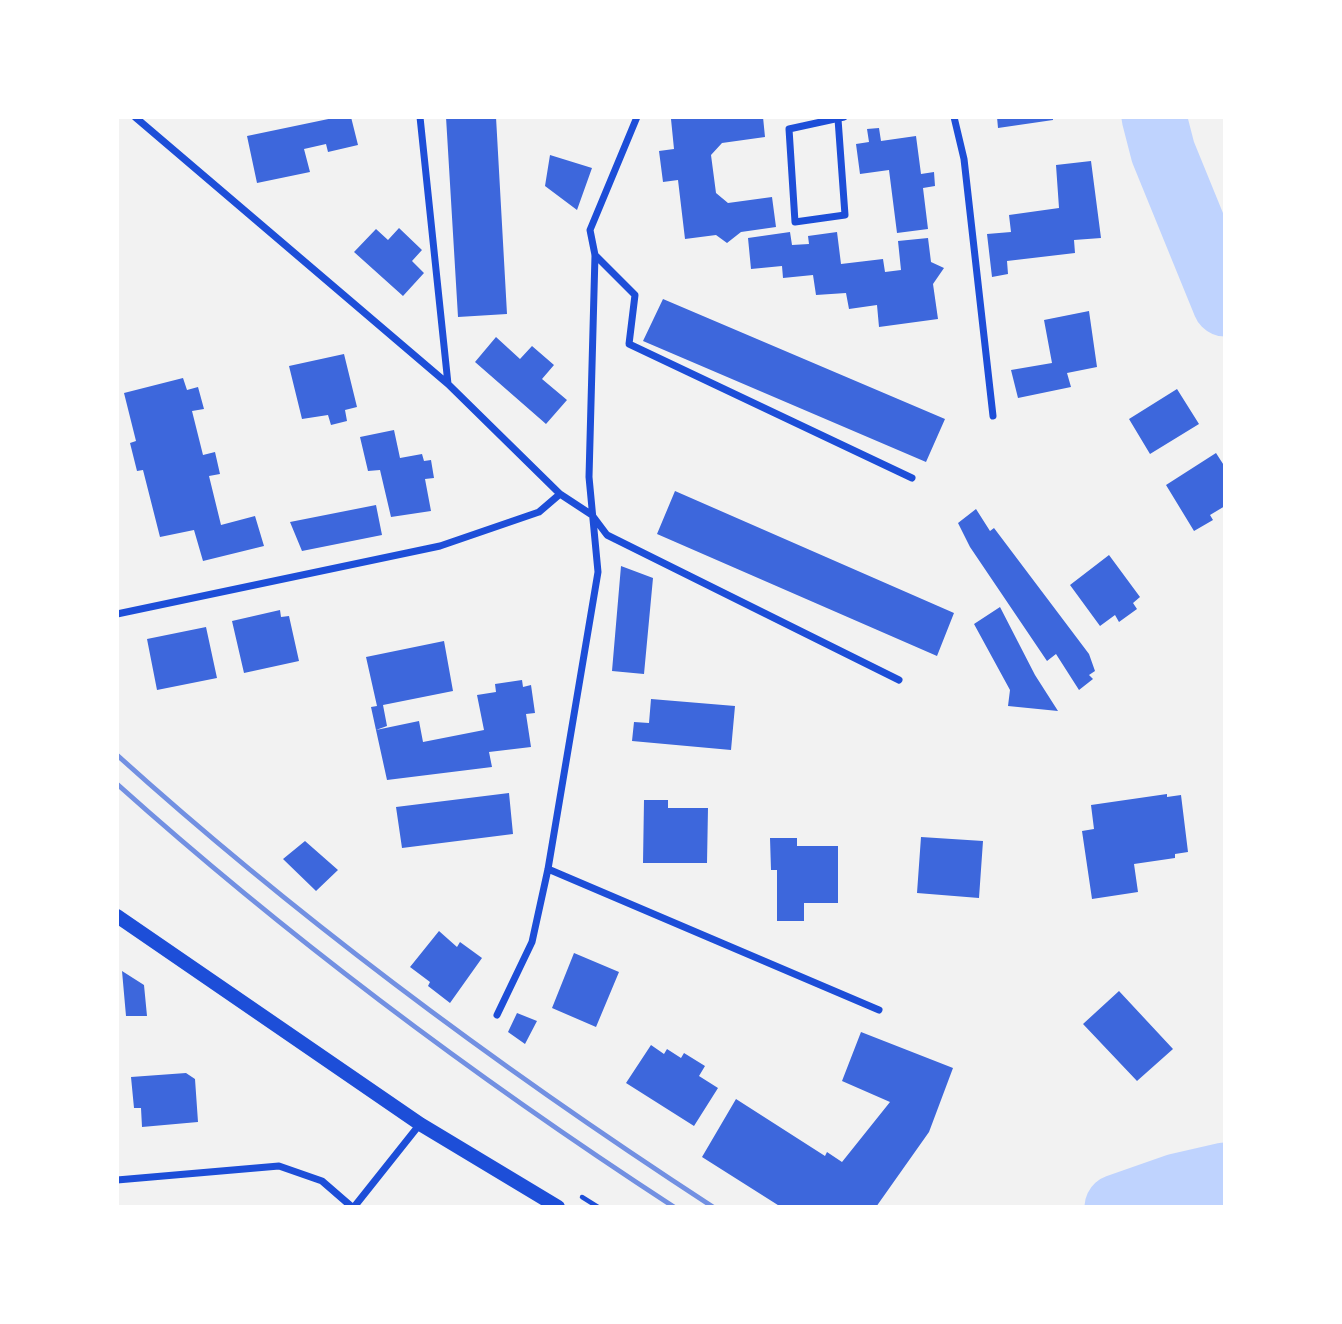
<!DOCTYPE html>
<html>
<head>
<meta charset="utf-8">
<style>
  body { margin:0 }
  #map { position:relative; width:1342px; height:1324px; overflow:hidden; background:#f2f2f2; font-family:"Roboto Condensed",sans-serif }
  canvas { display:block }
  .frame { position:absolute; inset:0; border:119px solid #fff; pointer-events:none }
</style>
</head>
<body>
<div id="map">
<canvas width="1342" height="1324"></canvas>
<div class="frame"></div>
</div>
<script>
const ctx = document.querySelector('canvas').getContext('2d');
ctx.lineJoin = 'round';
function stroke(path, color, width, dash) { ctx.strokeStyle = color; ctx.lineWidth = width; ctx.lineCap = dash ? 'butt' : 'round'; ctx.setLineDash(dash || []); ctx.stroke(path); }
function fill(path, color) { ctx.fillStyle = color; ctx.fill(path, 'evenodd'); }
const river = new Path2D(`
  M1154,117l9,35 62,152
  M1117,1207l60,-21 48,-11`);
const building = new Path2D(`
  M338,117h13l7,28 -30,7 -2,-8 -22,5 6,23 -53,11 -10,-47z
  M446,117h50l11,197 -49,3z
  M686,117h77l2,20 -43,6 -11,12 5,38 12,10 44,-6 4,30 -35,5 -14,11 -11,-8 -31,4 -7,-59 -15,2 -4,-31 15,-2 -3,-30z
  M997,117h56v3l-55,8z
  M879,128l2,13 35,-5 5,38 13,-2 1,14 -12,2 5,41 -31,4 -8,-63 -29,4 -4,-30 13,-2 -2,-13z
  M550,155l42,13 -15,42 -32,-24z
  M1091,161l10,77 -27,2 1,13 -68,8 1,13 -16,3 -5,-43 24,-2 -2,-17 50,-7 -3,-43z
  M399,228l23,22 -10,11 12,12 -21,23 -49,-44 22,-23 12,11z
  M790,232l2,13 17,-1 -1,-8 29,-4 4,32 42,-5 2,13 16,-2 -3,-29 30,-3 3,24 13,6 -11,16 5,35 -59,8 -2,-22 -28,4 -3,-16 -30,2 -3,-20 -30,3 -1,-12 -31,3 -3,-31z
  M663,299l282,120 -19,43 -283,-121z
  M1089,311l8,56 -30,6 4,14 -53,11 -7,-28 41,-7 -8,-43z
  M496,337l24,22 12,-13 22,19 -12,14 25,21 -21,24 -71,-62z
  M344,354l13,53 -12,3 2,11 -16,4 -3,-10 -26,4 -13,-53z
  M183,378l4,12 11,-3 6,22 -12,2 11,44 12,-3 5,22 -11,2 12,49 34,-9 9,30 -61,15 -9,-31 -34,7 -17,-67 -6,1 -7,-28 6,-2 -12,-48z
  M1177,389l22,35 -49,30 -21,-35z
  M394,430l6,28 22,-4 2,7 7,-1 3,18 -9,1 6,32 -40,6 -11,-47 -12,1 -8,-34z
  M1216,453l9,14v39l-15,9 3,5 -19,11 -28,-46z
  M675,491l279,122 -17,43 -280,-122z
  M376,505l6,30 -80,16 -12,-29z
  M976,509l14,22 4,-3 95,126 6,17 -6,4 4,4 -14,11 -23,-36 -9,7 -77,-114 -12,-24z
  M1109,555l31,42 -7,6 4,6 -18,13 -4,-7 -15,11 -30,-41z
  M621,566l32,12 -9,96 -32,-3z
  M1000,607l35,68 23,36 -50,-5 2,-16 -36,-66z
  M280,610l1,7 8,-1 10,45 -55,12 -12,-52z
  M206,627l11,51 -60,12 -10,-51z
  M444,641l9,50 -70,14 4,21 -11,4 -5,-23 6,-1 -11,-49z
  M522,680l1,7 8,-2 4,28 -9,1 5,33 -42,5 3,15 -105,13 -11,-50 43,-9 4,21 61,-12 -7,-35 19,-3 -1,-8z
  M651,699l84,7 -4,44 -99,-9 2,-19 15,1z
  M509,793l4,41 -111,14 -6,-41z
  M1167,794v3l14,-2 7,57 -13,2v4l-41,6 4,28 -46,7 -10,-68 12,-2 -3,-24z
  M644,800h24v8h40l-1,55h-64z
  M921,837l62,4 -4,57 -62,-5z
  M770,838h27v8h41v57h-34v18h-27v-51h-6z
  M305,841l33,29 -22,21 -33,-32z
  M439,931l18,16 3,-5 22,16 -32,45 -22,-17 2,-4 -20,-15z
  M574,953l45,19 -23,55 -44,-19z
  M122,971l22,14 3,31h-21z
  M1119,991l54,58 -36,32 -54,-57z
  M517,1013l20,8 -12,23 -17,-12z
  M861,1032l92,36 -24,64 -53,75h-95l-79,-50 34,-58 89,57 2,-4 15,10 48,-60 -48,-21z
  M651,1045l13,9 3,-5 14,9 3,-5 21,13 -6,10 19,12 -24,38 -68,-43z
  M186,1073l9,6 3,43 -56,5 -1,-19h-7l-3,-31z`);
const path = new Path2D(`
  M582,1197l16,10`);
const minor = new Path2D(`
  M135,117l313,267 112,110 32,21 15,20 292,145
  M420,117l28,267
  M954,117l10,42 29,257
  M838,119l7,96 -50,7 -6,-93 55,-12
  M595,255l40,40 -6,49 283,134
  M117,614l323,-68 99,-34 21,-18
  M548,869l331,141
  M497,1015l35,-73 16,-73 50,-297 -9,-95 6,-222 -5,-25 47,-113
  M117,1180l162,-14 43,15 30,26
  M354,1207l66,-83`);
const secondary = new Path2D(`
  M117,916l303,208 138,83`);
const rail = new Path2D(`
  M117,755c185,167 387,316 596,452
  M117,784c173,155 362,296 557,423`);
stroke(river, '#bfd3fe', 65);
fill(building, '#3d67dc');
stroke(path, '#1d4ed8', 4.5);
stroke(minor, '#1d4ed8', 7);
stroke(secondary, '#1d4ed8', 14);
stroke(rail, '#7290e2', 5);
</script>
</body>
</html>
